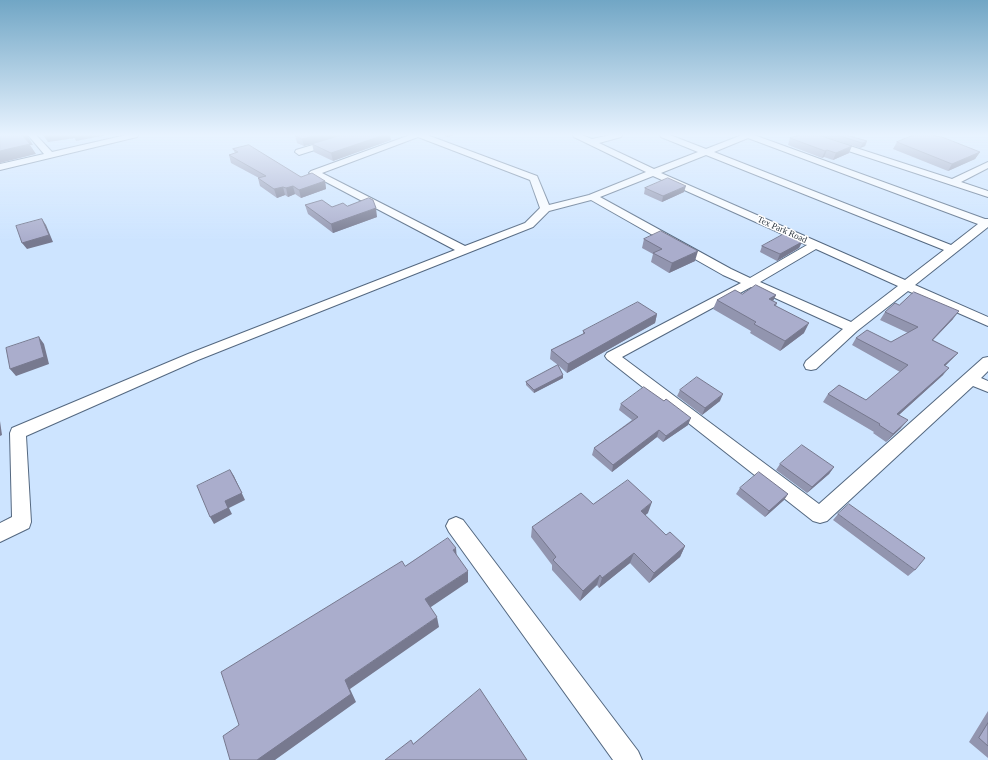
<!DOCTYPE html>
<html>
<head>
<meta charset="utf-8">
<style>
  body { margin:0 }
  canvas { display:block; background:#cde4ff }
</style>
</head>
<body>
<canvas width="988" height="760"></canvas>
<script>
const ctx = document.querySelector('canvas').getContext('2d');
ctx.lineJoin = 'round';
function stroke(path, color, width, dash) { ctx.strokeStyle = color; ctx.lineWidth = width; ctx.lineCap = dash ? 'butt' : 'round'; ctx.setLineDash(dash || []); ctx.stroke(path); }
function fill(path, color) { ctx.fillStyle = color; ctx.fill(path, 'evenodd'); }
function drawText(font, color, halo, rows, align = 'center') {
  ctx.font = font + ' "Times New Roman",serif'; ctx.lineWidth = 3; ctx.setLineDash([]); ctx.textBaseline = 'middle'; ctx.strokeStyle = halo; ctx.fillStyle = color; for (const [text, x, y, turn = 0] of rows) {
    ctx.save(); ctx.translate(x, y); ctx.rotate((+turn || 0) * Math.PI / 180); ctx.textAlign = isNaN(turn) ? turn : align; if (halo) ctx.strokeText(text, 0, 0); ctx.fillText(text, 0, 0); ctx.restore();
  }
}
const minor = new Path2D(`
  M28,135h8l16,17 74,-17h12l-1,2 -137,33v-6l44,-10z
  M346,135h11l-1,2 -54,17 -3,1 -4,-3 1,-2z
  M410,135h17l110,41 12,29 40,-10 57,-23 -72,-35 -1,-2h9l10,4 18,-4h12l-1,2 -22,6 55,26 44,-17 -37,-15 -1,-2h10l36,14 36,-14h12l231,84h3v8l-73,58 73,32v9l-80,-35 -51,40 -41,38 -5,1 -5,-1 -2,-4 2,-4 37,-32 -92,-42 -129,70 197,147 164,-146 5,-1v14l-7,7 7,3v11l-15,-6 -146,135 -7,2 -7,-2 -206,-162 -2,-3 2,-3 134,-70 -18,-8 -132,-75 -42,11 -16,16 -335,133 -172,76 5,86 -2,6 -29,14v-19l12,-6 -2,-84 2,-5 176,-74 267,-104 -146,-77 2,-2zM418,137l112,43 10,28 -15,15 -60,23 -143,-73zM748,138l230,86 -27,21 -237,-93zM706,155l238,95 -39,30 -244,-107zM653,176l154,69 -57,33 -19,-9 -131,-72zM816,249l82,37 -47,36 -91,-40z
  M805,135h11l136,44 36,-17v6l-27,14 27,9v6l-182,-60z
  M456,517l7,3 175,231 4,9h-29l-164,-228 -3,-6 3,-6z`);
const wall = new Path2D(`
  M295,135h95l1,5 -58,21 -19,-9 -2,-8 -8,2 -7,-3z
  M442,135h13l-8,2z
  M819,135h27l21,6 -2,5 -5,2z
  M790,138l59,15 -16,7 -9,-3 -2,1 -34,-13z
  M897,142l83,10 -5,7 -27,12 -55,-22z
  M233,149l68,28 24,4 1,8 -25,9 -6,-4 -7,3 -3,-2 -8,3 -17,-12 -2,-8h1l-28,-15 -2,-8 6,-2z
  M645,188l39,4 -22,10 -18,-8z
  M305,205l27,2 15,-1 30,11 -44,16 -25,-19z
  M644,239l51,22 -26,12 -18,-11 2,-8 -11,-6z
  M802,242l-3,6 -22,13 -17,-9 2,-6z
  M742,294l34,1 -3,6 4,2 -1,3 28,27 -24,18 -30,-18 1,-2 -38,-22 4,-9z
  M899,305l54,14 -20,21 25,13 -13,13 -2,9 -44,40 2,13 -15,14 -13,-9 1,-1 -51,-30 5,-8 38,6 34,-28 -48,-27 4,-7 35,4 17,-9 -28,-13 5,-8z
  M657,314l-2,9 -88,50 -9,-8 5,10v3l-29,15 -8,-8v-3l32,-17 -8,-6 1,-9 32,-16v-3z
  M680,390l40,11 -18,14 -25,-19z
  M621,404l67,21 -25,17 -6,-5 -45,35 -20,-17 2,-7 38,-28 -13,-10z
  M780,464l54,3 -5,7 -22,19 -31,-23z
  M740,488l48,6 -4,6 -19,17 -29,-23z
  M593,504l55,9 -3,2 21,20 19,11 -5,11 -31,26 -19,-20 -31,25 -2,-3 -17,16 -28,-31v-5l-21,-28 1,-10z
  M838,514l77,56 -7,6 -75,-56z
  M988,711v47l-19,-16z`);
const shadedWall = new Path2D(`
  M22,135h5l6,10h-3l6,9 -36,9v-12z
  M43,135h64l-31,6 -1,-3 -27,4z
  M318,135h29l-43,11 -2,-7z
  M384,135h6l1,5 -58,21 -2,-8z
  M447,135h8l-8,2z
  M867,141l-2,5 -5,2 3,-5z
  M852,146l-3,7 -16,7 3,-7z
  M827,150l-3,7 -2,1 3,-7z
  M980,152l-5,7 -27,12 4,-7z
  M325,181l1,8 -25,9 -2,-8z
  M293,186l2,8 -7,3 -2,-9z
  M686,186l-2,6 -22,10 1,-6z
  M283,187l2,8 -8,3 -3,-9z
  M376,208l1,9 -44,16 -2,-9z
  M42,219l4,6 7,17 -26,7 -5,-6z
  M802,242l-3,6 -22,13 3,-7z
  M698,251l-3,10 -26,12 3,-10z
  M776,295l-5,10 -2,-6z
  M959,311l-6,8 -27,28 6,-7z
  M657,314l-2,9 -88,50 1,-9z
  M809,323l-5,10 -24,18 5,-10z
  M39,337l5,7 5,20 -33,12 -6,-7z
  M958,353l-20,20 6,-8z
  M949,368l-6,7 -52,47 6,-8z
  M563,375v3l-29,15v-3z
  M723,394l-3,7 -18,14 3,-7z
  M691,418l-3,7 -25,17 3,-6z
  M908,420l-7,8 -15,14 7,-8z
  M0,421l2,14 -2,1z
  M659,430l-2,7 -45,35 1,-7z
  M834,467l-5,7 -22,19 5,-6z
  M230,470l4,6 11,24 -16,8 3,6 -18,10 -4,-7 15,-16z
  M788,494l-4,6 -19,17 4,-6z
  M652,502l-4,11 -11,9 4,-11z
  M685,546l-5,11 -31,26 5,-10z
  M456,548l1,11 -4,-9z
  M634,553l-4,10 -31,25 3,-10z
  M468,571v11l-40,27 -3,-10z
  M600,575l-3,10 -17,16 3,-10z
  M437,617l2,10 -89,62 6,13 -81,58h-18l88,-80z`);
const building = new Path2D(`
  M0,135h26h-4l8,9 -30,7z
  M295,135h23l-16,4z
  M342,135h42l-53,18 -19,-9z
  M800,135h18l34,11 -16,7 -9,-3 -2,1 -35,-13z
  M837,135h9l21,6 -4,2z
  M914,135h17l11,2 38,15 -28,12 -55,-22z
  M249,145l52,32 11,-4 13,8 -26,9 -6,-4 -7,2 -3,-1 -9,2 -16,-11 8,-2 -37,-21 9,-3 -5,-3z
  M668,178l18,8 -23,10 -18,-8z
  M369,198l4,2 3,8 -45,16 -26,-19 17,-5 10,7 11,-4 4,3z
  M42,219l7,16 -27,8 -6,-17z
  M661,231l37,20 -26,12 -19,-10 9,-4 -18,-10z
  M784,234l18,8 -22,12 -18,-8z
  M756,285l20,10 -7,4 8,4 -3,2 35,18 -24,18 -31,-17 2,-2 -39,-22 18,-10 7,4z
  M914,292l45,19 -27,29 26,13 -14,12 5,3 -52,46 11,6 -15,14 -14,-9 1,-1 -52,-30 11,-9 27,15 42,-35 -52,-27 11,-8 24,12 27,-15 -33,-15 10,-9 4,2z
  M638,302l19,12 -89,50 -17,-14 34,-17 -2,-2z
  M39,337l5,20 -34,12 -4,-21z
  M558,365l5,10 -29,15 -8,-8z
  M697,377l26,17 -18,14 -25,-18z
  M644,387l20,14 2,-2 25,19 -25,18 -7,-6 -46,35 -19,-17 44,-31 -17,-13z
  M802,445l32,22 -22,20 -32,-23z
  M230,470l12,23 -17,8 3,7 -18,9 -13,-31z
  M759,472l29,22 -19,17 -29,-23z
  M628,480l24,22 -11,9 25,24 4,-3 15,14 -31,27 -20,-20 -32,25 -2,-3 -17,16 -30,-31 3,-3 -24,-30 49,-34 12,11z
  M849,504l76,54 -10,12 -77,-56z
  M448,538l8,10 -3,2 15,21 -43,28 12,18 -92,63 6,14 -94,66h-27l-7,-24 16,-11 -18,-53 181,-111 3,5z
  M480,689l47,71h-142l26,-20 2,4z
  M988,723v23l-9,-8z`);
const farStreetnames = [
  ["Tex Park Road",782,230,24]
];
stroke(minor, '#546880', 2);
fill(minor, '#fff');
fill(wall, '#9295af');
fill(shadedWall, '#77798f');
fill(building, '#aaadcc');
stroke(building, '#77798f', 1);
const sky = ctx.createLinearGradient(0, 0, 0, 241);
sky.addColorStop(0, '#71a6c5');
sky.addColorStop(0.56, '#e8f3ff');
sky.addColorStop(1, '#e8f3ff00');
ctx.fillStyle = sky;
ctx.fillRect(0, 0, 988, 241);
drawText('9px', '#2e3842', '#fff', farStreetnames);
</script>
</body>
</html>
